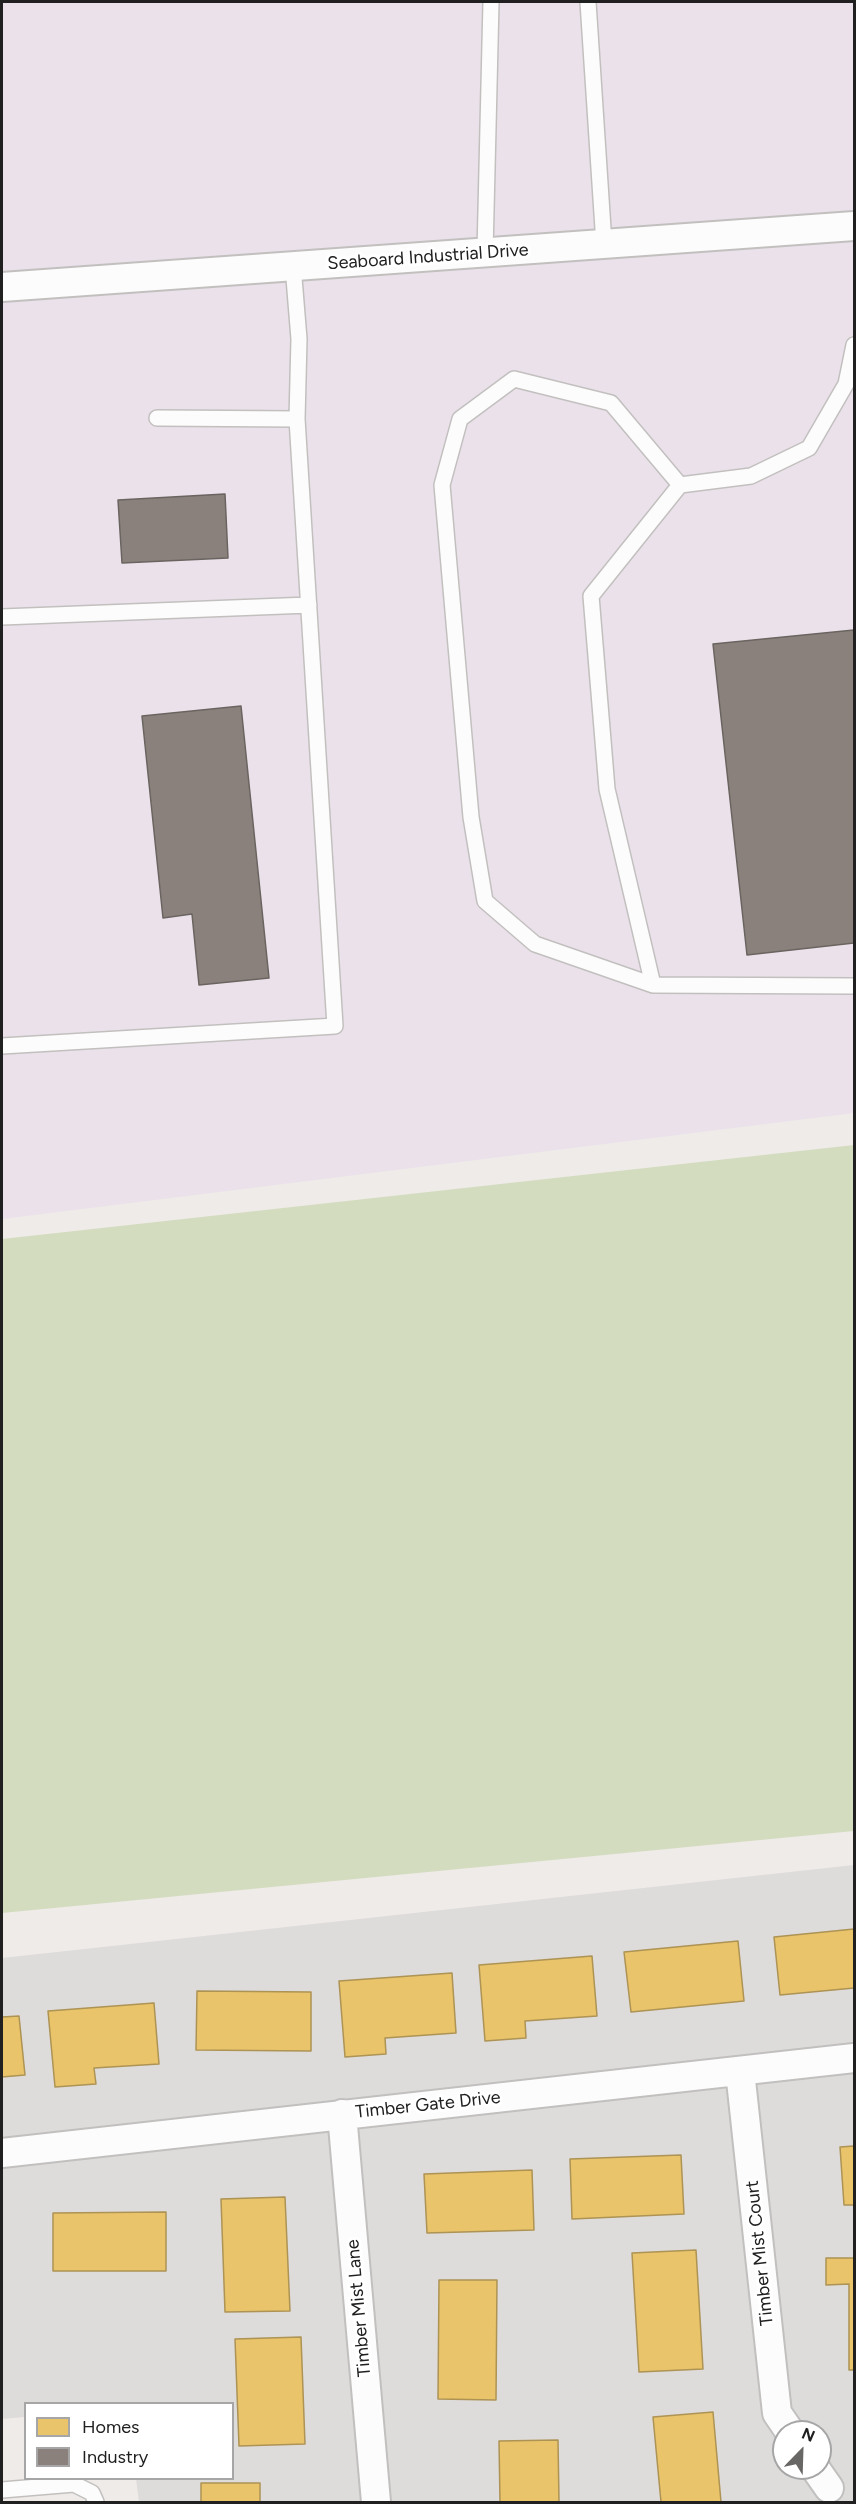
<!DOCTYPE html>
<html>
<head>
<meta charset="utf-8">
<style>
  body { margin:0 }
  #map { position:relative; width:856px; height:2504px; overflow:hidden; background:#efebe9; font-family:Figtree,sans-serif }
  canvas { display:block }
  .frame { position:absolute; inset:0; border:3px solid #202020; pointer-events:none }
  .legend { position:absolute; left:24px; top:2402px; width:210px; height:78px; box-sizing:border-box; background:#fff; border:2px solid #a6a6a6; margin:0; padding:8px 10px; list-style:none; font-size:18px; color:#202020 }
  .legend li { display:flex; align-items:center; gap:12px; height:30px }
  .legend b { width:30px; border:2px solid #a6a6a6 }
  .north { position:absolute; left:772px; top:2420px; width:60px; height:60px; box-sizing:border-box; background:#fff; border:2px solid #a6a6a6; border-radius:50%; rotate:23deg; font-size:16px; font-weight:700; line-height:24px; text-align:center; color:#202020 }
  .north::after { content:''; display:block; margin:auto; width:21px; height:27px; background:#686766; clip-path:polygon(50% 0,100% 100%,50% 72%,0 100%) }
</style>
</head>
<body>
<div id="map">
<canvas width="856" height="2504"></canvas>
<div class="frame"></div>
<ul class="legend">
<li><b style="height:16px;background:#e9c46a"></b>Homes</li>
<li><b style="height:16px;background:#8a817c"></b>Industry</li>
</ul>
<div class="north">N</div>
</div>
<script>
const ctx = document.querySelector('canvas').getContext('2d');
ctx.lineJoin = 'round';
function fill(path, color) { ctx.fillStyle = color; ctx.fill(path, 'evenodd'); }
function stroke(path, color, width, dash) { ctx.strokeStyle = color; ctx.lineWidth = width; ctx.lineCap = dash ? 'butt' : 'round'; ctx.setLineDash(dash || []); ctx.stroke(path); }
function drawText(font, color, halo, rows, align = 'center') {
  ctx.font = font + ' Figtree,sans-serif'; ctx.lineWidth = 6; ctx.setLineDash([]); ctx.textBaseline = 'middle'; ctx.strokeStyle = halo; ctx.fillStyle = color; for (const [text, x, y, turn = 0] of rows) {
    ctx.save(); ctx.translate(x, y); ctx.rotate((+turn || 0) * Math.PI / 180); ctx.textAlign = isNaN(turn) ? turn : align; if (halo) ctx.strokeText(text, 0, 0); ctx.fillText(text, 0, 0); ctx.restore();
  }
}
const residential = new Path2D(`
  M854,1865v637h-715l-3,-23 96,-1v-74h-206l-1,13 -23,2v-461zM784,2432h36v36h-36z`);
const industrial = new Path2D(`
  M2,2h852v1111l-852,106z`);
const forest = new Path2D(`
  M854,1145v686l-852,82v-674z`);
const homes = new Path2D(`
  M854,1929v59l-74,7 -6,-58z
  M738,1941l6,60 -113,11 -7,-60z
  M592,1956l5,60 -72,5 1,17 -41,3 -6,-76z
  M452,1973l4,60 -71,5 1,16 -41,3 -6,-76z
  M197,1991l114,1v59l-115,-1z
  M154,2003l5,61 -65,4 2,16 -41,3 -7,-76z
  M19,2016l6,59 -23,2v-60z
  M854,2146v59h-10l-4,-58z
  M681,2155l3,59 -112,5 -2,-60z
  M532,2170l2,60 -107,3 -3,-59z
  M285,2197l5,114 -65,1 -4,-113z
  M166,2212v59h-113v-58z
  M696,2250l7,119 -64,3 -7,-119z
  M826,2258h28v112h-5v-86l-23,1z
  M439,2280h58l-1,120 -58,-1z
  M301,2337l4,107 -66,2 -4,-107z
  M713,2412l8,90h-60l-8,-85z
  M558,2440l1,62h-59l-1,-61z
  M201,2483h59v19h-59z`);
const industry = new Path2D(`
  M225,494l3,64 -106,5 -4,-63z
  M854,630v313l-107,12 -34,-311z
  M241,706l28,272 -70,7 -7,-71 -29,4 -21,-202z`);
const service = new Path2D(`
  M588,2l16,242
  M485,252l6,-250
  M854,345l-8,39 -37,64 -58,28 -71,9 -69,-82 -97,-24 -54,40 -18,66 29,332 14,84 50,43 118,41 201,1
  M157,418l140,1 2,-80 -6,-73
  M2,617l307,-12
  M653,985l-46,-196 -16,-193 89,-111
  M2,1046l333,-20 -38,-607
  M2,2490l72,-6 18,9 4,9`);
const minor = new Path2D(`
  M2,287l852,-61
  M740,2071l37,342 13,19
  M342,2114l34,388
  M2,2153l852,-95
  M815,2468l14,20`);
const streetNames = [
  ["Seaboard Industrial Drive",428,257,-4],
  ["Timber Gate Drive",428,2105,-6],
  ["Timber Mist Court",760,2253,-96],
  ["Timber Mist Lane",359,2308,-95]
];
fill(residential, '#dedbdb');
fill(industrial, '#ebe1ea');
fill(forest, '#d4dcbf');
fill(homes, '#e9c46a');
stroke(homes, '#ad9354', 1.5);
fill(industry, '#8a817c');
stroke(industry, '#6a6460', 1.5);
stroke(service, '#c2c0bf', 18);
stroke(minor, '#c2c0bf', 32);
stroke(service, '#fdfcfc', 15);
stroke(minor, '#fdfcfc', 28);
drawText('18px', '#202020', '#fff', streetNames);
</script>
</body>
</html>
